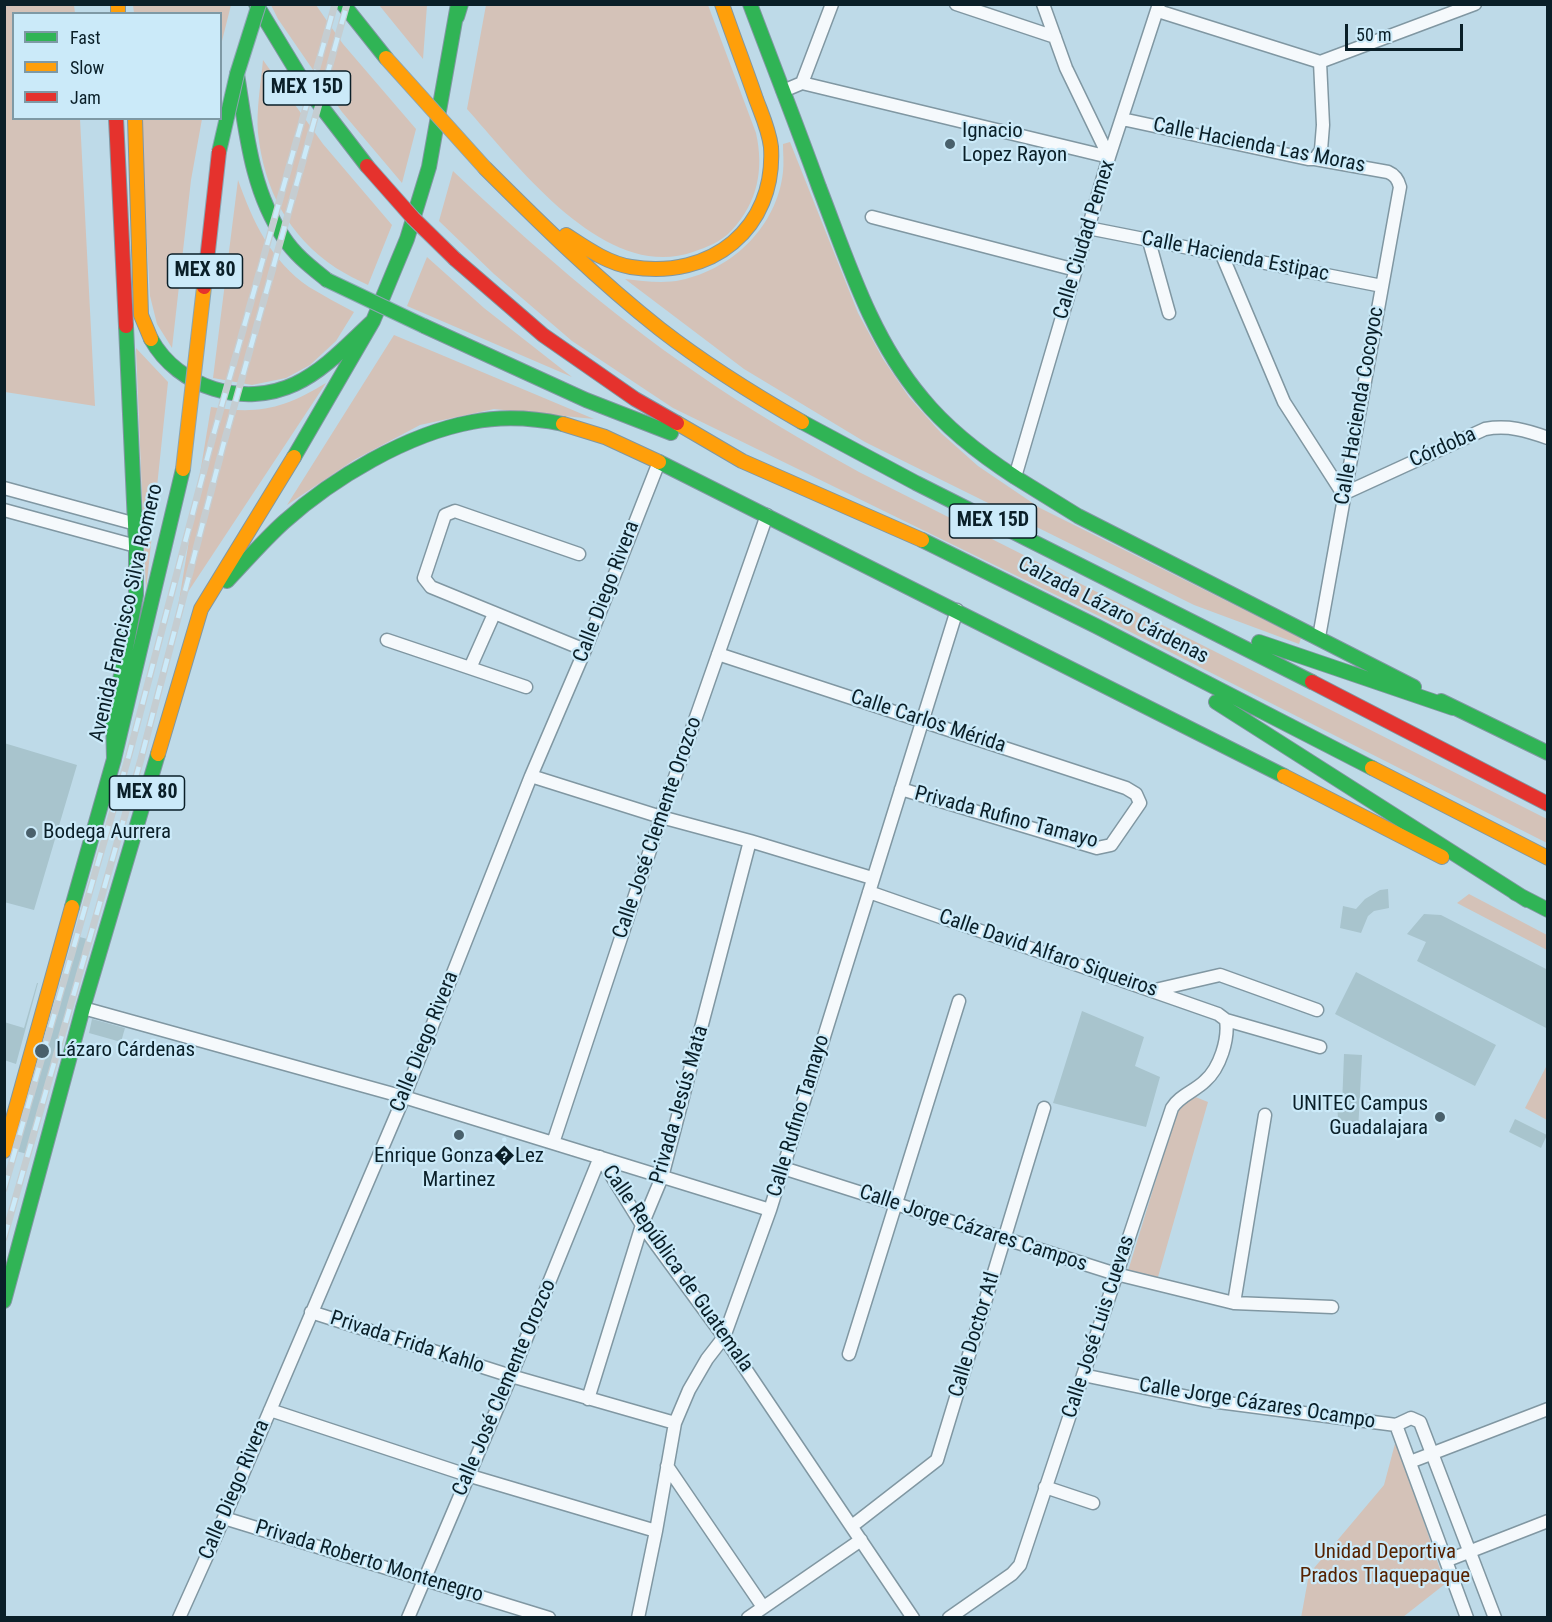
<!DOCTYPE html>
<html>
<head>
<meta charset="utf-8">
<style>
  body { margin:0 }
  #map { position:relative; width:1552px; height:1622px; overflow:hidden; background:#bedae8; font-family:"Roboto Condensed",sans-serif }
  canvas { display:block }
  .frame { position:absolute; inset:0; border:6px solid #0a1f28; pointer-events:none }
  .legend { position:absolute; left:12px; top:12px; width:210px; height:108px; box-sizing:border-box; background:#cbeaf9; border:2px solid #7e99a5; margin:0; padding:8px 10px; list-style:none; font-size:18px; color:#0a1f28 }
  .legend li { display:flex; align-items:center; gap:12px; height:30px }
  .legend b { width:30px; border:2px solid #7e99a5 }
  .scale { position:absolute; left:1345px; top:24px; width:118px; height:27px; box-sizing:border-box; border:3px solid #0a1f28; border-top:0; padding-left:8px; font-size:18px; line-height:21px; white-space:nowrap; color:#0a1f28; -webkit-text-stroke:4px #cbeaf9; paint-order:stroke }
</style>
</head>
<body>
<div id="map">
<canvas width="1552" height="1622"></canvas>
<div class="frame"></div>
<ul class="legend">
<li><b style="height:8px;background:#30b455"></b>Fast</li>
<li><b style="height:8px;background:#ff9f0a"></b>Slow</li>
<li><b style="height:8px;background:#e5322d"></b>Jam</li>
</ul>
<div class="scale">50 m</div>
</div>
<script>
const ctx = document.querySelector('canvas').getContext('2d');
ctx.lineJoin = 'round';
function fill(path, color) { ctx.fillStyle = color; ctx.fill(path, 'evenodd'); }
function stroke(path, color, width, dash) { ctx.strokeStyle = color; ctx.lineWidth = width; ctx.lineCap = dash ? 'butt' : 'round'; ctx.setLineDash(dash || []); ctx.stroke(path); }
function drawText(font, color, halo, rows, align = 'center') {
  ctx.font = font + ' "Roboto Condensed",sans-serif'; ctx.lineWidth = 4.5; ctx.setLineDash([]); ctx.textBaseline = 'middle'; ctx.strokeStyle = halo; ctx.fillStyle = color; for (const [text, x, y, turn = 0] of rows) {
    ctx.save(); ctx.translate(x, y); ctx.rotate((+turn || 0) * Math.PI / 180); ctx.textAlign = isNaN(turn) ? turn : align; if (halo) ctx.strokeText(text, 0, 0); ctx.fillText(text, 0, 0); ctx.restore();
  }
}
const green = new Path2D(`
  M4,5h70l1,8 -61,1v104l66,1 15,287 -90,-14z
  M133,5v-1l98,1 -10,40 -1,-31 -86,-1z
  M271,5h45l27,39 73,85 -14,54 -60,-71 -64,-93z
  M379,5h48l-4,54z
  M486,5h222l48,128c8,36 2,69 -24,97 -11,12 -25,17 -39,22 -88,31 -176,-87 -226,-143z
  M263,60l60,84 69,81 -24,60c-11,-5 -22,-11 -32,-17 -48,-32 -72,-79 -78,-135 -2,-22 3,-51 5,-73z
  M140,119h62l-11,61 -19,168 -15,-24 -7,-28z
  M790,142l68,171 25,46 26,38 32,36 37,33 62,42 261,130 -2,6 -105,-39 -329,-163 -121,-73 -119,-90c18,2 38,5 56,1 52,-11 96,-54 102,-108 1,-9 0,-19 0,-28z
  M453,171c76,72 156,142 242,201 53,37 108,69 164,100l688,347v24l-448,-227 -426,-208 -101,-67 -78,-67 -55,-53z
  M238,180c15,42 33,81 71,107 15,9 30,17 45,25l-18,29 -26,24 -24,13 -34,7 -39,-7z
  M427,257l57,51 88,69 -165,-71z
  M394,335l200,84 -100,-10 -74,16 -66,35 -67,45z
  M136,348l32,34 -22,209z
  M326,383l-148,224 33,-200c48,8 74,1 115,-24z
  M1469,894l78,41v15l-90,-47z
  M1547,1065v55l-22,-12z
  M1193,1096l15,6 -50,175 -30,-6 49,-160z
  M1396,1440l49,144 -42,33 -102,1 8,-44 75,-89z`);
const building = new Path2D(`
  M4,743l73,22 -43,145 -30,-8z
  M1388,889l1,19 -15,3 -6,5 -7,17 -21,-5 3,-22 13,3 9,-10 15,-9z
  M1424,914l17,1 107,55v59l-131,-68 9,-19 -19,-8z
  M76,936l15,4 -60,215 -15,-4z
  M1356,972l140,73 -21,41 -140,-72z
  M37,983h1l-22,81 -12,-4v-38l20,6z
  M1082,1011l62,26 -9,29 25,11 -14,50 -93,-24z
  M92,1019l33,9 -4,14 -32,-9z
  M1344,1054l18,1 -4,77 -19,-2 -2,-24h5z
  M1515,1119l32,16 -6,13 -32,-16z`);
const street = new Path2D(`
  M956,4l99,33
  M1043,4l23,64 43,89
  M1158,11l162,51
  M1320,62l155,-58
  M802,83l307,74
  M783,91l19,-8 30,-79
  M1122,119l186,40h7l73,13c7,3 10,7 12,15l-81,450
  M1315,159l6,-9 2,-25 -3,-63
  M872,217l204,53
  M1088,228l294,58
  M1149,241l20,72
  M1222,255l62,147 59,92 142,-65c23,-4 41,1 63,9
  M1015,477l94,-320 50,-153
  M4,488l132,36
  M4,510l132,36
  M579,554l-124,-43 -10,4 -21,63 7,9 154,63
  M387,640l83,28 24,-54
  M718,654l408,134 10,6 4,9 -29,42 -14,3 -196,-59
  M470,668l56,19
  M531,776l130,41 89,24 122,37
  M869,892l349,122 8,6 94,27
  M1155,990l65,-15 97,35
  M83,1008l321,89 366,113
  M553,1143l108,-326 106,-302
  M600,1157l42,68 82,112 189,281
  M783,1168l333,106 118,29 98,4
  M1234,1303l31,-188
  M311,1312l200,64 164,47
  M849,1354l110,-353
  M1083,1375l120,25 193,25
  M588,1399l54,-174 20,-48 88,-336
  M270,1410l197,65 189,56
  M1396,1425l15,-7 9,4 75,196
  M1396,1425l71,193
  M1410,1462l138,-53
  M667,1466l96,141
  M1045,1487l48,16
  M224,1518l325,100
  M852,1526l85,-66 107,-352
  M1448,1560l100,-39
  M179,1618l45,-100 180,-421 127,-321 54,-126 74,-188
  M408,1618l103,-242 89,-219
  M638,1618l18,-87 19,-108 14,-33 18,-31 17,-22 46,-127 187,-600
  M748,1618l113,-78
  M949,1618l63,-44 8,-9 152,-457c7,-12 23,-17 33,-27 15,-13 24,-42 21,-61`);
const fast = new Path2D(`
  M256,4l51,84 60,78
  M343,4l43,54
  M750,4c23,61 47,122 69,183 28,72 52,151 103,211 26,32 59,57 93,79
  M457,17l4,-13
  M237,74c9,55 14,117 47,164 11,17 27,29 43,42
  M424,326l162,74 85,33
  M151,339c27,49 93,69 144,45 30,-14 54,-41 78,-63
  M802,422l114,61 396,199
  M294,457l79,-136 34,-82 22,-72 29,-163
  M659,462l625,314
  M1015,477l63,39 336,171
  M922,540l174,86 276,142
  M227,581c19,-20 37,-41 57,-59 49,-44 123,-88 188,-100 30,-6 62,-4 91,2
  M1259,642l194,66
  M1441,701l107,52
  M1216,702l311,198
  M114,759l-1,-42 23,-122v-49l-10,-220
  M1515,893l33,17
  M72,907l42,-148 69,-290
  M4,1301l79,-293 75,-254`);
const slow = new Path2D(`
  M118,4v10
  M135,118l6,197 10,24
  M485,168c56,56 113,112 175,161 45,35 93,65 142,93
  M566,235c20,13 41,28 65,32 80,13 145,-38 140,-120 -2,-17 -9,-32 -15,-48 -11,-32 -23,-63 -34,-95
  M677,423l65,38 180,79
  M563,424l42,13 54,25
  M158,754l43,-145 93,-152
  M1372,768l176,90
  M1284,776l158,81
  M4,1151l68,-244`);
const jam = new Path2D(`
  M116,118l10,208
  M455,259l88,76 92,64 42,24
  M1312,682l236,122`);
const rail = new Path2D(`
  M4,1189l125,-434 83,-315 123,-436
  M4,1238l137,-479 82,-313 124,-442`);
const fastBridge = new Path2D(`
  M219,152l18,-78 22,-70
  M327,280l97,46`);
const slowBridge = new Path2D(`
  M386,58l99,110
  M183,469l21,-182`);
const jamBridge = new Path2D(`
  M367,166l46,52 42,41
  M204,287l15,-135`);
const markers = [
  [950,144,6,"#49606b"],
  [31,833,6,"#49606b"],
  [42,1051,8,"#49606b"],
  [1440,1117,6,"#49606b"],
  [459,1135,6,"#49606b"]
];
const shields = [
  [307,88,87],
  [205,271,75],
  [993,521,87],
  [147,793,75]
];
const shieldNames = [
  ["MEX 15D",307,88],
  ["MEX 80",205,271],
  ["MEX 15D",993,521],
  ["MEX 80",147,793]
];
const poiNames = [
  ["Ignacio",962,132],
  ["Lopez Rayon",962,156],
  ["Bodega Aurrera",43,833],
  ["Lázaro Cárdenas",56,1051],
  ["UNITEC Campus",1428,1105,"right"],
  ["Guadalajara",1428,1129,"right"],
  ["Enrique Gonza�Lez",459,1157,"center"],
  ["Martinez",459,1181,"center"]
];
const streetNames = [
  ["Calle Hacienda Las Moras",1259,146,11],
  ["Calle Ciudad Pemex",1085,240,-73],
  ["Calle Hacienda Estipac",1235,257,11],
  ["Calle Hacienda Cocoyoc",1360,406,-80],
  ["Córdoba",1443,448,-24],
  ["Calle Diego Rivera",607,592,-69],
  ["Calzada Lázaro Cárdenas",1113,611,27],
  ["Avenida Francisco Silva Romero",127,613,-77],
  ["Calle Carlos Mérida",928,722,18],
  ["Privada Rufino Tamayo",1006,818,15],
  ["Calle José Clemente Orozco",658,828,-71],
  ["Calle David Alfaro Siqueiros",1048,954,19],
  ["Calle Diego Rivera",425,1042,-68],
  ["Privada Jesús Mata",680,1105,-74],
  ["Calle Rufino Tamayo",799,1116,-73],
  ["Calle Jorge Cázares Campos",973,1229,18],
  ["Calle República de Guatemala",677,1269,55],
  ["Calle José Luis Cuevas",1099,1327,-72],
  ["Calle Doctor Atl",975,1335,-73],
  ["Privada Frida Kahlo",407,1343,18],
  ["Calle José Clemente Orozco",505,1388,-67],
  ["Calle Jorge Cázares Ocampo",1257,1404,9],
  ["Calle Diego Rivera",235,1490,-67],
  ["Privada Roberto Montenegro",369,1562,17]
];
const parkNames = [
  ["Unidad Deportiva",1385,1553],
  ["Prados Tlaquepaque",1385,1577]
];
fill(green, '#d4c2b8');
fill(building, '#a8c4cd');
stroke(street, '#8097a2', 15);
stroke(fast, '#8097a2', 16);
stroke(slow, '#8097a2', 16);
stroke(jam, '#8097a2', 16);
stroke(street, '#f5f9fc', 12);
stroke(fast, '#30b455', 14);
stroke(slow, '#ff9f0a', 14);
stroke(jam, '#e5322d', 14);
stroke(rail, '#c5cdd1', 7);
stroke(rail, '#cbeaf9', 4.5, [14]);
stroke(fastBridge, '#8ba5b2', 16, []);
stroke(slowBridge, '#8ba5b2', 16, []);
stroke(jamBridge, '#8ba5b2', 16, []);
stroke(fastBridge, '#30b455', 14);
stroke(slowBridge, '#ff9f0a', 14);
stroke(jamBridge, '#e5322d', 14);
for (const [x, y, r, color] of markers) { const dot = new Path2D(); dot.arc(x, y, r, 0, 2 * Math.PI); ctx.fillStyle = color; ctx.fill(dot); stroke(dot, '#cbeaf9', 2); }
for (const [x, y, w] of shields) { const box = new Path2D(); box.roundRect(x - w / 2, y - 17, w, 34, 4.5); ctx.fillStyle = '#cbeaf9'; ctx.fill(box); stroke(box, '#0a1f28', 1.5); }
drawText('bold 20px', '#0a1f28', null, shieldNames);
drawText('21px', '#0a1f28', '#cbeaf9', poiNames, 'left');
drawText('21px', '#0a1f28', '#cbeaf9', streetNames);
drawText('21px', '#562200', '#cbeaf9', parkNames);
</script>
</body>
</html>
